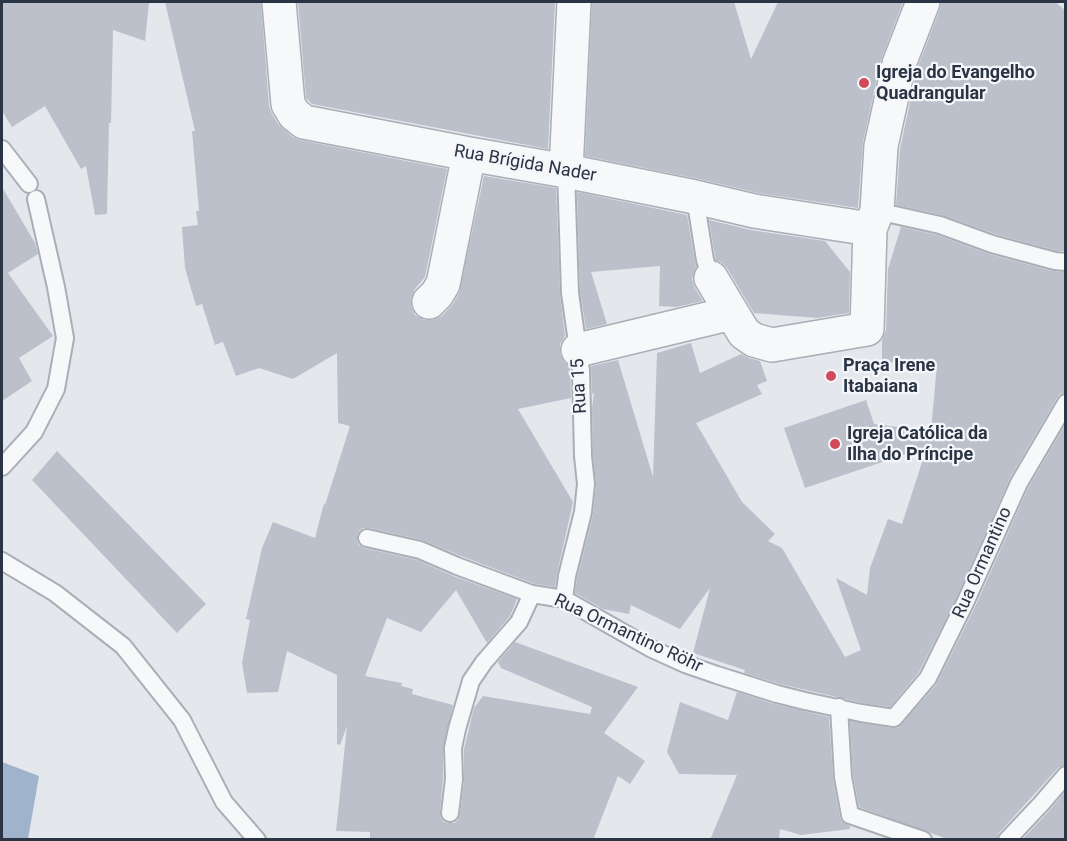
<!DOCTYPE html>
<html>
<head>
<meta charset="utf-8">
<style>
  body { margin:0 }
  #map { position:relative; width:1067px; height:841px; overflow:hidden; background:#e4e7ec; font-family:Roboto,sans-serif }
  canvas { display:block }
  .frame { position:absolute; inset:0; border:3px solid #2b3445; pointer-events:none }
</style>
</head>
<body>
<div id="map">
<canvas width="1067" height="841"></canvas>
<div class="frame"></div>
</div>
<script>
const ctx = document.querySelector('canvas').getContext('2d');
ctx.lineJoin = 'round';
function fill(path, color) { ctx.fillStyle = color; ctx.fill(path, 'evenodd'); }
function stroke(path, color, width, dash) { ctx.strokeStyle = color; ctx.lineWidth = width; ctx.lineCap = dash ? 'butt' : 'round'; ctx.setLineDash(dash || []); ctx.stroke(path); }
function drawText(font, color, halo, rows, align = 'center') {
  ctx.font = font + ' Roboto,sans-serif'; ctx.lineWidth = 4.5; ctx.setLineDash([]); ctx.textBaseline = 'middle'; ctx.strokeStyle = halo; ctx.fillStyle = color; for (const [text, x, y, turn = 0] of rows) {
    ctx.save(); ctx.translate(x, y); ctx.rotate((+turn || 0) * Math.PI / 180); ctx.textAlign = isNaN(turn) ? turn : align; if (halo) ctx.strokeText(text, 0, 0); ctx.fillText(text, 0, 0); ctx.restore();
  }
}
const water = new Path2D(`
  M2,762l37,14 -11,63h-26z`);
const building = new Path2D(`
  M2,2h147l-4,39 -32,-11 -2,93h-2l-2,91 -12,1 -9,-49 -5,3 -36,-63 -33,21 -10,-16z
  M165,2h96l8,104 3,8 6,10 15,13 7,3 147,29 -22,108 -10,12 -4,9v8l4,9 9,5h9l9,-4 11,-12 6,-11 25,-117 72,12 4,105 5,43 -5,8v10l4,8 6,4 1,32 -53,11 55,93 -16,72 -2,13 -20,-3 -74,-28 -39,-16 -53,-12h-6l-4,3 -2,5v5l2,4 5,3 53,12 36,16 64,23 -7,17 -23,27 -31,-53 -35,42 -34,-14 -22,58 37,7 -1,3 12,3 -1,5 41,11 -10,43v31l-3,33 1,6 3,4 4,1h6l4,-3 2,-5 4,-35v-31l10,-41 9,-12 107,18 2,-7 -91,-39 -3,-6 17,-20 123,45 -34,46 41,28 -15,23 -12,-8 -25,64h-223v-8l-34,-1 11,-105 -7,19 -3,-1v-69l-50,-24 -9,41 -31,1 -5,-30 8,-43 -4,-1 16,-71 11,-26 42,16 9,-35 1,2 25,-79 -12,-3 -1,-70 -44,26 -34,-11 -23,8 -13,-34 -8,3 -13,-41 -6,2 -11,-38 -3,-41 16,-2 -2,-14h3l-7,-80h3z
  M298,2h257l-7,147 -236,-45 -6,-6z
  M592,2h142l17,57 27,-57h125l-22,58 -18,82 -5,66 -100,-15 -59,-14 -114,-23z
  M941,2h114l10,8v241h-8l-62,-17 -53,-19 -46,-10 4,-56 17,-80 23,-60z
  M2,187l33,56 3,11 -30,19 45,63 -34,22 13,23 -30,20z
  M577,192l110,23 9,52 -4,12 3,9 8,13 -27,6 -17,-1 1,-40 -69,6 16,52 -21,5 -6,-37z
  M709,220l42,10 74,11 25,31 -1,41 -32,5 -63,-5 -27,-45 -6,-6 -5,-1z
  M901,227l36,8 52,19 63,17 13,1v121l-5,1 -3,4 -47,80 -54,121 -37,73 -29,35 -27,-4 -83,-19 -36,-11 1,-3 -52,-17 17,-65 -30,41 -49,-24 -2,9 -26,-5 -28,-16 2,-15 16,-64 3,-29 -3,-30 -1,-47 2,-15 -2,1 -1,-28 27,-6 35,117 4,-124 34,-10 9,30 41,-19 8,4 11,3 7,20 -10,4 5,9 -66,29 46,79 33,32 -7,7 14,7 63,109 16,-7 -25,-72 31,17 3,-27 18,-49 14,5 25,-77 -122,41 -21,-60 82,-28 8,24 57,7 6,-67 -55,-2v-22l4,-10 2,-61z
  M1065,425v340l-7,3 -59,65 -2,7h-47l-91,-33 -6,-31 -3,-55 42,7h6l38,-43 39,-78 53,-119z
  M57,451l149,153 -29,29 -145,-153z
  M737,692l37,12 55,13 4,61 7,39 2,5 8,4v3l-49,6 -21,-6 -1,11h-69l27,-65 -58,-1 -12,-22 13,-50 48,18z
  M1065,792v48h-43l27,-29z`);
const service = new Path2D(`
  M2,149l27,35
  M695,197l10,63 6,18
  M877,211l63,14 52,19 63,17 11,1
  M2,467l32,-35 22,-43 9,-51 -9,-51 -20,-88
  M367,538l53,12 37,16 75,28 32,5 88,50 33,15 32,11 60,19 28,7 56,12 33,5 34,-40 37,-75 54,-120 47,-80
  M2,561l53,32 68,53 59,74 42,82 33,38
  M564,599l3,-23 16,-64 3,-28 -3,-28 -2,-85 -11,-78 -4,-122
  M839,707l4,70 7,38 73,25
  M450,813l4,-34 -1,-31 4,-19 14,-48 13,-19 35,-40 13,-28
  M1007,840l34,-36 25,-29`);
const minor = new Path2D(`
  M279,2l9,102 6,10 10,8 165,32 97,17 129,26 59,14 116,18
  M566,171l8,-169
  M711,278l33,55 10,7 18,5 95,-16 3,-100 7,-18 4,-65 18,-82 24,-62
  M429,302l8,-8 6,-10 26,-130
  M578,350l154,-37`);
const markers = [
  [864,83,6,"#d1495b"],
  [831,376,6,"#d1495b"],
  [835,444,6,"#d1495b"]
];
const poiNames = [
  ["Igreja do Evangelho",876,73],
  ["Quadrangular",876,94],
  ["Praça Irene",843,366],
  ["Itabaiana",843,387],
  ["Igreja Católica da",847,434],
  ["Ilha do Príncipe",847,455]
];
const streetNames = [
  ["Rua Brígida Nader",525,164,10],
  ["Rua 15",580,386,-93],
  ["Rua Ormantino",983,563,-66],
  ["Rua Ormantino Röhr",628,634,25]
];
fill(water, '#9fb4cc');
fill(building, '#bbc0ca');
stroke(service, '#a9aeb7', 20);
stroke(minor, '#a9aeb7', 36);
stroke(service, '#f7f8fa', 16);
stroke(minor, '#f7f8fa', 33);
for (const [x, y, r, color] of markers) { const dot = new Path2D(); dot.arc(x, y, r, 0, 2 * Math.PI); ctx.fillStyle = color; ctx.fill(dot); stroke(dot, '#f4f6f9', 2); }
drawText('bold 18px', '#2b3445', '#f4f6f9', poiNames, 'left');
drawText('18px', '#2b3445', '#f4f6f9', streetNames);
</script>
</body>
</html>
